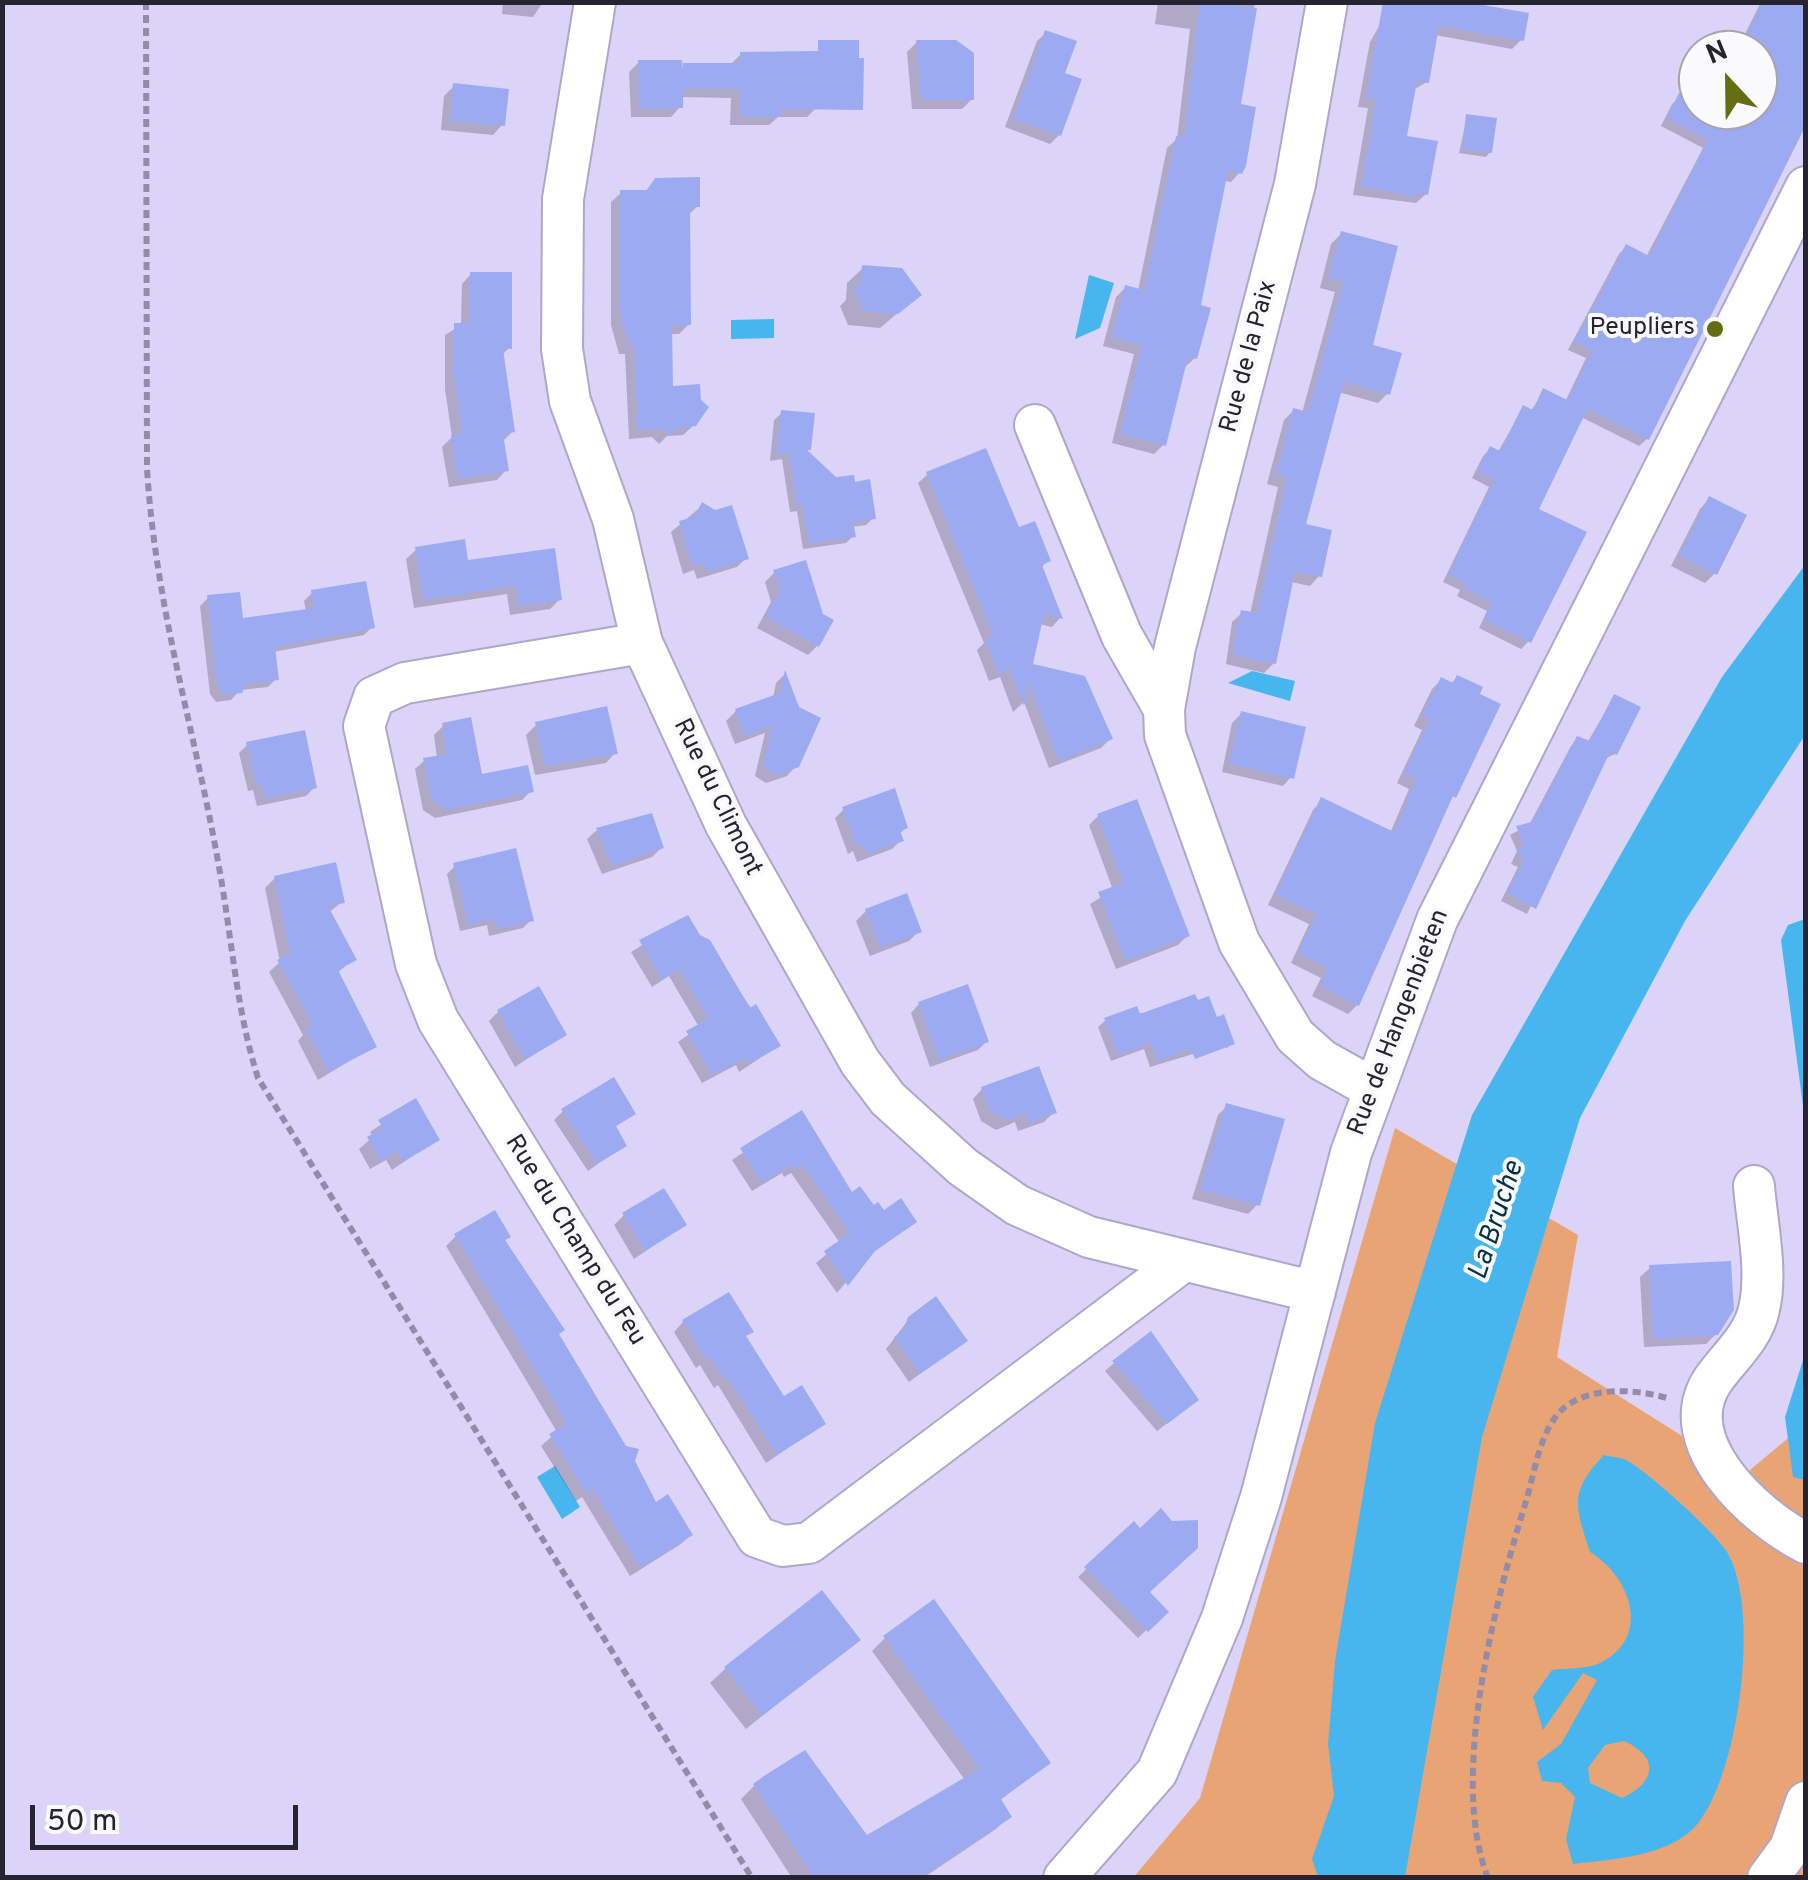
<!DOCTYPE html>
<html>
<head>
<meta charset="utf-8">
<style>
  body { margin:0 }
  #map { position:relative; width:1808px; height:1880px; overflow:hidden; background:#dbd3f8; font-family:Overpass,sans-serif }
  canvas { display:block }
  .frame { position:absolute; inset:0; border:5px solid #272432; pointer-events:none }
  .north { position:absolute; left:1678px; top:30px; width:100px; height:100px; box-sizing:border-box; background:#fafafd; border:2px solid #a6a4ac; border-radius:50%; rotate:338deg; font-size:28px; font-weight:700; line-height:40px; text-align:center; color:#272432 }
  .north::after { content:''; display:block; margin:auto; width:35px; height:45px; background:#656c11; clip-path:polygon(50% 0,100% 100%,50% 72%,0 100%) }
  .scale { position:absolute; left:30px; top:1805px; width:268px; height:45px; box-sizing:border-box; border:5px solid #272432; border-top:0; padding-left:12px; font-size:30px; line-height:35px; white-space:nowrap; color:#272432; -webkit-text-stroke:8px #fafafd; paint-order:stroke }
</style>
</head>
<body>
<div id="map">
<canvas width="1808" height="1880"></canvas>
<div class="frame"></div>
<div class="north">N</div>
<div class="scale">50 m</div>
</div>
<script>
const ctx = document.querySelector('canvas').getContext('2d');
ctx.lineJoin = 'round';
function fill(path, color) { ctx.fillStyle = color; ctx.fill(path, 'evenodd'); }
function stroke(path, color, width, dash) { ctx.strokeStyle = color; ctx.lineWidth = width; ctx.lineCap = dash ? 'butt' : 'round'; ctx.setLineDash(dash || []); ctx.stroke(path); }
function drawText(font, color, halo, rows, align = 'center') {
  ctx.font = font + ' Overpass,sans-serif'; ctx.lineWidth = 8; ctx.setLineDash([]); ctx.textBaseline = 'middle'; ctx.strokeStyle = halo; ctx.fillStyle = color; for (const [text, x, y, turn = 0] of rows) {
    ctx.save(); ctx.translate(x, y); ctx.rotate((+turn || 0) * Math.PI / 180); ctx.textAlign = isNaN(turn) ? turn : align; if (halo) ctx.strokeText(text, 0, 0); ctx.fillText(text, 0, 0); ctx.restore();
  }
}
const green = new Path2D(`
  M1395,1128l183,107 -21,122 187,118 61,-51v453l-672,1 67,-80z`);
const water = new Path2D(`
  M1089,275l25,8 -14,45 -25,11z
  M774,319v19l-43,1v-19z
  M1805,565v170l-120,186 -105,197 -98,319 -77,440h-87l-6,-18 22,-63 -6,-52 7,-83 40,-238 97,-308 250,-438z
  M1252,671l43,10 -5,20 -62,-18z
  M1805,919h1l-1,202 -24,-181 7,-15z
  M1805,1354v126l-12,-3 -8,-60z
  M1604,1455c7,2 16,2 22,5 20,10 90,73 101,92 34,57 12,218 -28,270 -27,35 -86,37 -126,42l-7,-25 9,-42 -14,-14 -19,-2 -5,-19 24,-18 36,-64 -14,-7 -40,57 -10,-33 19,-27c14,-2 34,-1 46,-6 56,-26 32,-88 -8,-112 -15,-47 -21,-60 14,-97zM1624,1741c36,16 32,42 -2,57l-32,-15 -2,-15 17,-23z
  M555,1466l25,41 -18,12 -25,-42z`);
const shadow = new Path2D(`
  M503,2h40l-10,15 -31,-3z
  M1158,2h97l-17,104 2,66 -9,10 -7,-1 -26,126 -3,51 -10,9 -22,78 -9,9 -42,-11 22,-89 -31,-8 13,-49 9,-9 13,3 29,-143 10,-9 13,-110 -35,-5z
  M1393,2l128,38 -9,9 -77,-14 -8,47 -14,8 -9,48 22,56 -10,9 -63,-8 15,-87 -10,-1 12,-65z
  M1761,2h45l-159,437 -8,7 -58,-29 -46,93 -6,131 -8,8 -42,-21 8,-17 -30,-15 3,-6 -17,-8 46,-95 -17,-9 11,-22 7,-7 8,3 25,-44 7,4 14,-20 21,10 21,-44 -18,-8 51,-96 7,-7 20,10 57,-109 -42,-22 11,-22 8,-8 18,7v7h60v-60h-32l4,-4 7,4z
  M1046,33l16,41 -3,61 -9,9 -45,-17 32,-86z
  M917,42l55,57 -10,10h-50l-5,-57z
  M741,54l75,54 -9,9h-29l-9,8h-39l1,-27 -51,-1v10l-9,10h-40l-2,-45 10,-10 41,7 52,-6z
  M454,86l48,39 -9,10 -52,-5 3,-34z
  M1467,117l23,35 -4,5 -27,-4z
  M656,180l42,26 -11,10 2,108 -10,10h-10l2,54 23,37 -11,10 -16,1 -8,8 -7,-7 -23,2 -4,-85h-6l-8,-29v-123l10,-9 24,-1z
  M1341,234l29,113 18,46 -10,10 -40,-11 -36,134 17,50 -9,10 -19,-4 -17,81 -10,10 -38,-9 6,-42 10,-9 8,1 28,-127 -11,-3 17,-64 10,-10 8,3 33,-121 -15,-4 11,-44z
  M863,268l56,27 -39,33 -32,-3 -8,-19 6,-6 1,-17z
  M471,274l38,74 -8,8 12,75 -11,11 4,28 -9,10 -48,7 -7,-40 10,-10 -7,-48v-54l16,-10 1,-41z
  M782,413l27,36 -4,3 68,66 -7,7 -14,2 1,9 -7,7 -43,6 -6,-38 -7,1 -8,-53 -12,2 4,-41z
  M928,474l89,57 31,29 -7,8 19,50 -8,9 -13,-3 -9,42 80,73 -9,9 -52,20 -25,-66 -11,10 -13,-35 -11,4 -12,-31 7,-7 -66,-160z
  M1709,499l6,74 -10,10 -34,-17 29,-57z
  M703,505l43,53 -9,9 -40,12 -3,-9 -11,4 -12,-42z
  M416,550l50,13 93,37 -9,9 -40,6 -3,-21 -93,14 -8,-49z
  M775,572l42,74 -9,9 -51,-27 14,-26 -6,-20z
  M312,593l60,34 -8,8 -91,17 3,27 -8,8 -28,3 -9,10 -15,2 -6,-8 -10,-88 8,-8 33,23 65,-9 -2,-11z
  M784,675l13,90 -10,11 -21,7 -11,-7 10,-43 -30,11 -9,-23 10,-10 37,-13 3,-15z
  M1457,678l-3,118 -8,8 -89,201 -9,9 -36,-18 9,-18 -30,-15 18,-39 -41,-19 45,-95 9,-10 68,33 19,-44 -12,-6 25,-53 -8,-4 18,-37 9,-9 9,4z
  M1614,697l1,57 -11,5 -77,155 -26,-13 17,-34 -7,-3 6,-13 -7,-16 19,-10 42,-79 7,-7 9,4z
  M1241,714l50,63 -8,9 -61,-14 10,-49z
  M536,725l79,28 -9,10 -71,12 -9,-40z
  M443,726l37,51 51,14 -9,9 -87,18 -12,-8 -8,-41 10,-9 12,-2 -3,-23z
  M248,744l66,44 -8,8 -49,10 -4,-16 -5,1 -9,-38z
  M844,809l62,19 -7,6 2,6 -9,9 -35,13 -4,-11 -5,3 -13,-36z
  M1098,816l89,120 -9,9 -62,24 -26,-65 23,-14 -24,-65z
  M597,830l64,18 -9,9 -50,17 -15,-35z
  M455,866l76,54 -8,8 -34,8 -2,-11 -27,6 -13,-57z
  M275,878l67,24 -14,11 26,46 -17,14 37,73 -56,34 -20,-39 5,-6 -34,-63 11,-10 -15,-74z
  M866,911l53,20 -10,10 -39,15 -14,-35z
  M687,918l91,128 -39,26 -3,-7 -34,18 -24,-41 21,-15 -30,-51 -17,11 -21,-35z
  M1196,1003l36,40 -6,6v-5l-76,23 -6,-18 -33,12 -13,-34 8,-7z
  M919,1004l68,37 -9,9 -48,17 -19,-54z
  M498,1012l66,22 -49,33 -26,-46z
  M982,1089l72,23 -10,10 -26,9 -3,-9 -19,8 -15,-9 -8,-22z
  M415,1102l22,37 -45,31 -6,-10 -16,9 -11,-20 14,-12 -3,-5z
  M1227,1106l30,99 -9,9 -56,-15 26,-84z
  M563,1111l70,2 -19,15 10,17 -36,26 -34,-51z
  M801,1113l50,82 32,18 31,9 -47,35 -30,36 -21,-30 24,-20 -49,-70 -7,4 -2,-4 -30,18 -20,-31z
  M624,1215l60,10 -50,34 -20,-34z
  M456,1236l47,6 153,263 34,30 -9,9 -51,32 -48,-79 -6,4 -35,-55 16,-14 -111,-186z
  M1650,1268l66,66 -10,10 -62,3 -4,-70z
  M909,1319l55,22 -55,41 -23,-33z
  M683,1322l61,15 39,63 40,24 -57,39 -48,-78 -4,3 -14,-23 -4,3 -22,-36z
  M1114,1363l73,45 -30,23 -52,-60z
  M1134,1524l13,69 18,19 -27,26 -60,-61z
  M885,1638l163,125 -49,38 10,15 -13,13 -73,49h-131l-51,-79 13,-13 113,52 98,-58 -93,-129z
  M857,1639l-111,90 -36,-46 15,-14z`);
const building = new Path2D(`
  M1200,2l57,6 -16,96 15,3 -10,59 -4,8 -14,-3 -27,134 10,3 -14,51 -9,-2 -22,89 -46,-12 22,-89 -31,-8 14,-52 19,5 32,-154 8,2z
  M1383,2h83l63,11 -5,28 -85,-15 -10,57 -12,-2 -10,55 31,5 -10,54 -10,-2v4l-57,-10 15,-87 -10,-2z
  M1763,2h43v123l-157,315 -81,-40 24,-50 -18,-8 52,-98 23,12 59,-116 -41,-22 12,-25 19,10v7h60v-60h-19z
  M1045,30l32,11 -12,32 17,6 -21,57 -48,-17z
  M818,40h41v18h5l-1,52 -82,-1v8l-42,-1v-27h-56v19l-44,1 -1,-49h44l1,11v-8h57v-11l78,-1z
  M916,40h40l18,13v47h-53z
  M453,83l56,6 -4,37 -55,-5z
  M1466,114l31,4 -5,35 -30,-4z
  M700,177v30h-10l1,118 -19,1 1,60 27,-2 1,16 8,7 -13,19 -19,2 -7,8 -8,-7 -24,1 -4,-85h-5l-9,-30v-125h27l8,-12z
  M1341,231l57,15 -25,99 29,8 -12,42 -46,-13 -38,142 26,6 -10,47 -27,-5 -19,92 -42,-9v-12l7,-33 16,3 30,-136 -11,-3 17,-66 15,4 35,-130 -15,-4z
  M862,265l40,3 20,27 -24,19 -35,-3 -9,-23 6,-5z
  M470,272h42v77h-9l12,83 -12,2 6,37 -51,8 -7,-44 11,-1 -8,-57v-54h16z
  M1543,388l44,22 -48,99 48,23 -56,111 -47,-23 8,-17 -29,-15 2,-5 -17,-8 46,-96 -17,-8 13,-25 10,5 23,-46 10,5z
  M781,410l34,3 -4,37h-4l29,27 18,-2 1,7 15,-3 6,40 -23,3 3,15 -47,7 -6,-39 -6,1 -8,-53 -13,2z
  M986,448l33,79 16,-6 16,40 -9,4 21,54 -19,-5 -11,50 52,12 28,63 -55,22 -29,-79 -5,24 -14,-37 -12,5 -13,-35 8,-4 -67,-163z
  M1709,496l38,19 -30,60 -38,-19z
  M702,502l13,8 17,-5 17,54 -43,13 -3,-9 -11,3 -13,-45 15,-4z
  M465,539l3,21 87,-12 7,52 -43,7 -3,-21 -93,14 -8,-53z
  M806,560l17,54 11,6 -15,27 -54,-30 15,-27 -7,-20z
  M366,581l9,47 -100,19 4,33 -33,4 -4,9 -17,2 -8,-9 -10,-91 33,-3 3,26 71,-10 -3,-18z
  M785,670l14,37 22,11 -22,49 -22,8 -14,-8 9,-41 -28,10 -9,-27 45,-16z
  M1457,675l26,12 -3,7 21,10 -45,94 -3,-2 -94,210 -39,-20 8,-17 -30,-16 18,-39 -41,-19 46,-98 73,35 22,-53 -12,-5 25,-54 -7,-3 19,-40 12,6z
  M1614,694l27,13 -24,48 -7,-3 -74,157 -30,-16 18,-33 -7,-4 6,-13 -7,-17 16,-4 45,-86 13,5z
  M607,706l11,48 -73,12 -10,-44z
  M1241,711l65,16 -12,52 -65,-15z
  M471,717l11,57 46,-9 6,27 -88,18 -14,-10 -9,-42 24,-4 -5,-31z
  M305,730l12,58 -52,11 -4,-16 -5,1 -10,-42z
  M895,788l13,40 -8,3 4,10 -38,13 -4,-10 -5,3 -15,-40z
  M1137,799l53,137 -65,25 -27,-69 25,-9 -26,-69z
  M652,813l12,35 -52,18 -16,-38z
  M516,848l18,73 -37,8 -3,-10 -26,6 -15,-62z
  M336,862l9,41 -17,3 29,54 -19,10 39,77 -49,25 -22,-43 7,-4 -36,-65 13,-7 -16,-77z
  M907,893l15,39 -42,16 -15,-39z
  M688,915l12,20 10,5 40,68 6,-4 25,42 -32,18 -3,-6 -34,17 -26,-44 22,-12 -29,-50 -17,11 -23,-40z
  M968,984l21,58 -50,18 -21,-58z
  M539,986l28,49 -42,25 -28,-50z
  M1195,994l3,6 11,-4 8,21 7,-3 11,30 -40,15 -4,-10 -33,12 -7,-18 -33,12 -14,-37 33,-12 3,8z
  M1039,1066l18,47 -29,10 -3,-9 -17,7 -18,-10 -9,-24z
  M614,1077l22,37 -20,12 11,20 -30,18 -36,-55z
  M416,1098l24,42 -37,22 -6,-10 -16,9 -14,-24 16,-9 -5,-8z
  M1226,1103l59,16 -25,87 -60,-16z
  M802,1110l50,82 8,-6 14,19 4,-3 6,8 17,-12 16,24 -42,29 -27,35 -24,-35 26,-18 -48,-68 -7,4 -3,-4 -30,18 -22,-35z
  M664,1188l23,37 -42,26 -23,-38z
  M495,1210l16,27 -6,3 60,90 -6,4 67,112 13,3 -4,12 21,41 12,-8 25,41 -53,33 -48,-79 -6,4 -37,-59 18,-10 -113,-190z
  M1731,1261l3,49 -16,25 -65,4 -4,-74z
  M729,1292l25,40 -8,4 38,60 18,-11 24,39 -49,31 -49,-77 -4,2 -14,-23 -4,3 -24,-40z
  M936,1296l32,45 -48,33 -26,-37 9,-6 5,-14z
  M1151,1331l48,69 -32,24 -55,-63z
  M1161,1508l11,13 26,-1v28l-48,44 19,20 -21,20 -64,-65 50,-46 6,7z
  M822,1590l39,50 -99,76 -38,-49z
  M934,1599l117,164 -50,36 11,18 -91,61h-107l-61,-94 11,-8 41,-26 62,85 112,-66 -96,-133z`);
const path = new Path2D(`
  M146,2l1,467c9,142 48,261 72,398 13,71 17,142 39,211l494,800
  M1488,1878c-40,-100 8,-280 39,-380 8,-28 14,-72 38,-91 27,-21 71,-18 102,-9`);
const minor = new Path2D(`
  M595,2l-32,197 -1,150 8,52 43,118 29,124 84,182 134,237 28,37 75,68 54,38 72,32 226,55
  M1327,2l-32,182 -120,463 -11,62 1,26 74,207 56,94 27,24 50,28
  M1035,425l87,211 42,73
  M642,643l-237,40 -31,14 -10,29 52,238 22,56 319,517 26,9 26,-3 372,-280
  M1754,1186c3,38 14,86 5,123 -6,29 -30,48 -46,71 -42,62 43,138 93,163
  M1064,1878l93,-106 65,-154 39,-121 90,-344 86,-233 369,-733
  M1768,1878l22,-30 16,-46`);
const markers = [
  [1715,329,10,"#656c11"]
];
const poiNames = [
  ["Peupliers",1695,329]
];
const streetNames = [
  ["Rue de la Paix",1250,357,-75],
  ["Rue du Climont",716,798,64],
  ["Rue de Hangenbieten",1400,1023,-69],
  ["Rue du Champ du Feu",574,1241,58]
];
const waterNames = [
  ["La Bruche",1498,1221,-72]
];
fill(green, '#e9a476');
fill(water, '#47b6ee');
fill(shadow, '#0003');
fill(building, '#9cabf1');
stroke(minor, '#aea7ca', 44);
stroke(path, '#928ca8', 6, [8, 5]);
stroke(minor, '#fff', 40);
for (const [x, y, r, color] of markers) { const dot = new Path2D(); dot.arc(x, y, r, 0, 2 * Math.PI); ctx.fillStyle = color; ctx.fill(dot); stroke(dot, '#fafafd', 4); }
drawText('25px', '#272432', '#fafafd', poiNames, 'right');
drawText('25px', '#272432', '#fafafd', streetNames);
drawText('italic 28px', '#003349', '#fafafd', waterNames);
</script>
</body>
</html>
